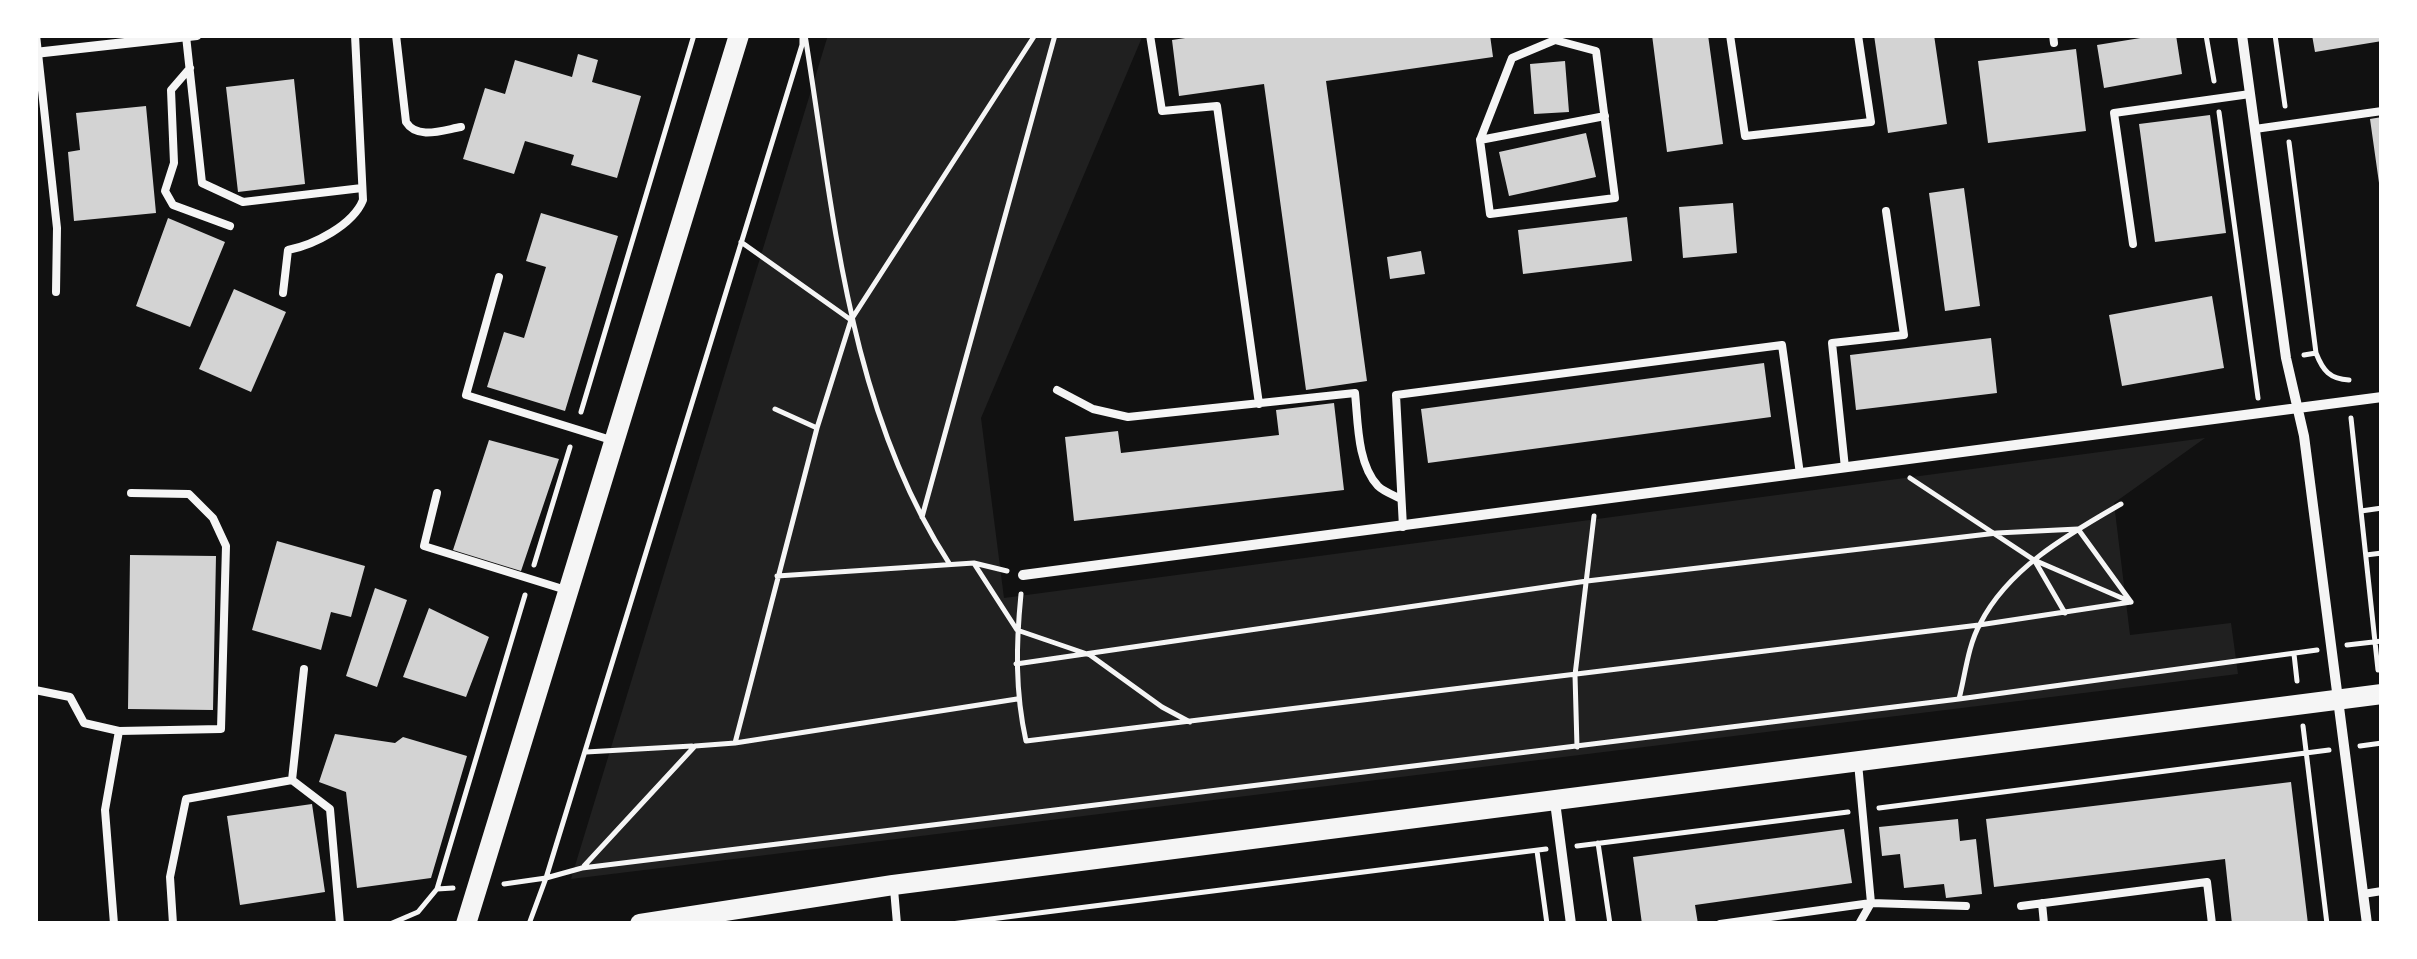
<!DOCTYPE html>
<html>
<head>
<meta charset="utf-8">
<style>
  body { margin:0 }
  #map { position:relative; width:2417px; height:959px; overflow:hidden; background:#111; font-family:"Noto Serif",serif }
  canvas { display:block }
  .frame { position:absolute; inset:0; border:38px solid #fff; pointer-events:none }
</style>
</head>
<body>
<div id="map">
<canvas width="2417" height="959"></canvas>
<div class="frame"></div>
</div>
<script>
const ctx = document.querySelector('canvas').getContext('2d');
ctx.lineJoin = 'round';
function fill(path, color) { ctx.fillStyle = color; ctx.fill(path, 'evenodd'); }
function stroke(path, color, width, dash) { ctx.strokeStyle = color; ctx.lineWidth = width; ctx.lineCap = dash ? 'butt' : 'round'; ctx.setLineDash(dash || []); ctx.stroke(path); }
const green = new Path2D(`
  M828,35h315l-162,383 23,180 1201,-160 -91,65 16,132 101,-12 7,51 -1667,205z`);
const building = new Path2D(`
  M1205,35h285l3,22 -167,24 41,300 -61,9 -42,-306 -85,12 -7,-56z
  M1652,35h56l15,109 -56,8z
  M1874,35h60l13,89 -59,9z
  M2159,35h17l6,39 -78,14 -7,-43z
  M2312,35h70v6l-67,11z
  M2076,49l10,82 -98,12 -10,-82z
  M578,54l20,6 -6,22 49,14 -24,82 -46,-13 3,-10 -49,-14 -11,33 -51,-15 22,-71 20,6 10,-34 57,17z
  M1565,61l4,51 -35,2 -4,-50z
  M294,79l11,105 -67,8 -12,-105z
  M146,106l10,107 -82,8 -6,-69 12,-2 -4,-37z
  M2210,115l16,118 -71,9 -16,-118z
  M2382,117v73h-2l-10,-71z
  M1586,133l10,44 -87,19 -10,-44z
  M1964,188l16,118 -35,5 -16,-118z
  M1733,203l4,50 -54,5 -4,-51z
  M541,213l77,23 -53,175 -78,-24 17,-55 20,6 22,-71 -20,-6z
  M1627,217l5,44 -109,13 -5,-44z
  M168,218l57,24 -35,85 -54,-21z
  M1421,251l4,23 -35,5 -3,-22z
  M234,289l52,23 -35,80 -52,-23z
  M2212,296l12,72 -102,18 -13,-71z
  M1991,338l6,55 -141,17 -6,-55z
  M1764,363l7,54 -343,46 -7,-54z
  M1334,403l10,87 -270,31 -9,-84 53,-6 3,22 158,-18 -3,-25z
  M489,440l70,19 -38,112 -68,-21z
  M277,541l88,25 -14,51 -20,-5 -10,38 -69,-20z
  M130,555l86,1 -3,154 -85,-1z
  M375,588l32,12 -30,87 -31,-11z
  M429,608l60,29 -23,60 -63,-20z
  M335,734l60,9 8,-6 64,19 -36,122 -74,10 -11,-96 -27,-10z
  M2291,782l17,142h-76l-7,-65 -231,28 -8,-68z
  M312,804l13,88 -85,13 -13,-89z
  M1958,819l2,22 16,-2 6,55 -36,4 -2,-14 -40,4 -4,-34 -18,2 -3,-29z
  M1844,829l8,54 -157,22 3,19h-56l-9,-67z`);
const path = new Path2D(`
  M802,35v10l-256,833 36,-10 1377,-169 358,-49
  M805,35c29,179 43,372 144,528
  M2206,35l8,46
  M2275,35l10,71
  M2219,112l39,286
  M2289,142l27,211
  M741,242l110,78
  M2304,355l12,-2c7,18 14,26 33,27
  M775,409l42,19
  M581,412l113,-377
  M2351,418l27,252
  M1910,478l124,82 97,42
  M2361,511l21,-3
  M922,517l133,-482
  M2366,555l16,-2
  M2036,563l29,50
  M534,565l36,-118
  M975,565l42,65 73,25 72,52 28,15
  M777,576l197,-13 33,8
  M1021,594c-5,51 -6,97 5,147l953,-116 152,-23
  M2347,645l35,-4
  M2294,654l3,27
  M1016,664l571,-83 410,-48 81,-4 53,73
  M1959,699c6,-23 9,-54 21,-75 28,-56 89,-90 141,-120
  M2303,726l24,198
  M735,743l282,-44
  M2360,746l22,-3
  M1577,747l-2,-72 19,-159
  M586,752l106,-6
  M1879,808l450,-58
  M1598,843l12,81
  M1577,846l271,-34
  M1537,851l10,73
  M584,866l111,-120 40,-3 82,-315 34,-108 184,-285
  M504,884l42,-6 -17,46
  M437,889l88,-294
  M390,924l28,-12 19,-23 16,-1
  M951,924l595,-75`);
const service = new Path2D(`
  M36,35l21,193 -1,64
  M396,35l10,87c11,18 37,8 55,5
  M1150,35l12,76 55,-5 42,298
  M1730,35l15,101 126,-14 -13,-87
  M2053,35l1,8
  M186,36l16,147 41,19 119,-14
  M1555,40l41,11 19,147 -125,16 -10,-74 32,-82z
  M190,68l-19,22 3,73 -9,28 8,14 57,21
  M2255,129l127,-18
  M1480,140l125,-24
  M2133,244l-19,-131 136,-19
  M499,277l-33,118 145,45
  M283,293l5,-43c26,-5 65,-25 75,-50l-8,-165
  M1057,390l36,19 35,8 227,-24c3,28 2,71 23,93 5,5 15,9 21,12
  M1845,468l-13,-125 72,-8 -18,-124
  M437,493l-13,53 142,44
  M1403,527l-7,-132 386,-50 18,129
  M304,669l-12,111 38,29 10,115
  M35,690l35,7 14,26 35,8 -14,79 9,114
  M119,731l102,-2 5,-183 -13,-28 -24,-24 -58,-1
  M1858,763l13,140 -12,21
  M894,889l3,35
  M2363,894l19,-3
  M2042,903l2,21
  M2021,906l186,-24 5,42
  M173,924l-3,-47 16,-78 106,-19
  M1720,924l151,-21 95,3`);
const minor = new Path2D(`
  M2242,35l44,323 18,78 63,488
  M35,53l162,-18
  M1023,575l1359,-178
  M1555,802l16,122`);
const secondary = new Path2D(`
  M466,924l273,-889
  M640,924l253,-39 1489,-191`);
fill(green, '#202020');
fill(building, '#d3d3d3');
stroke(path, '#f5f5f5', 5);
stroke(service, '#f5f5f5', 8);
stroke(minor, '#f5f5f5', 10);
stroke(secondary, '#f5f5f5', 20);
</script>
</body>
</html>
